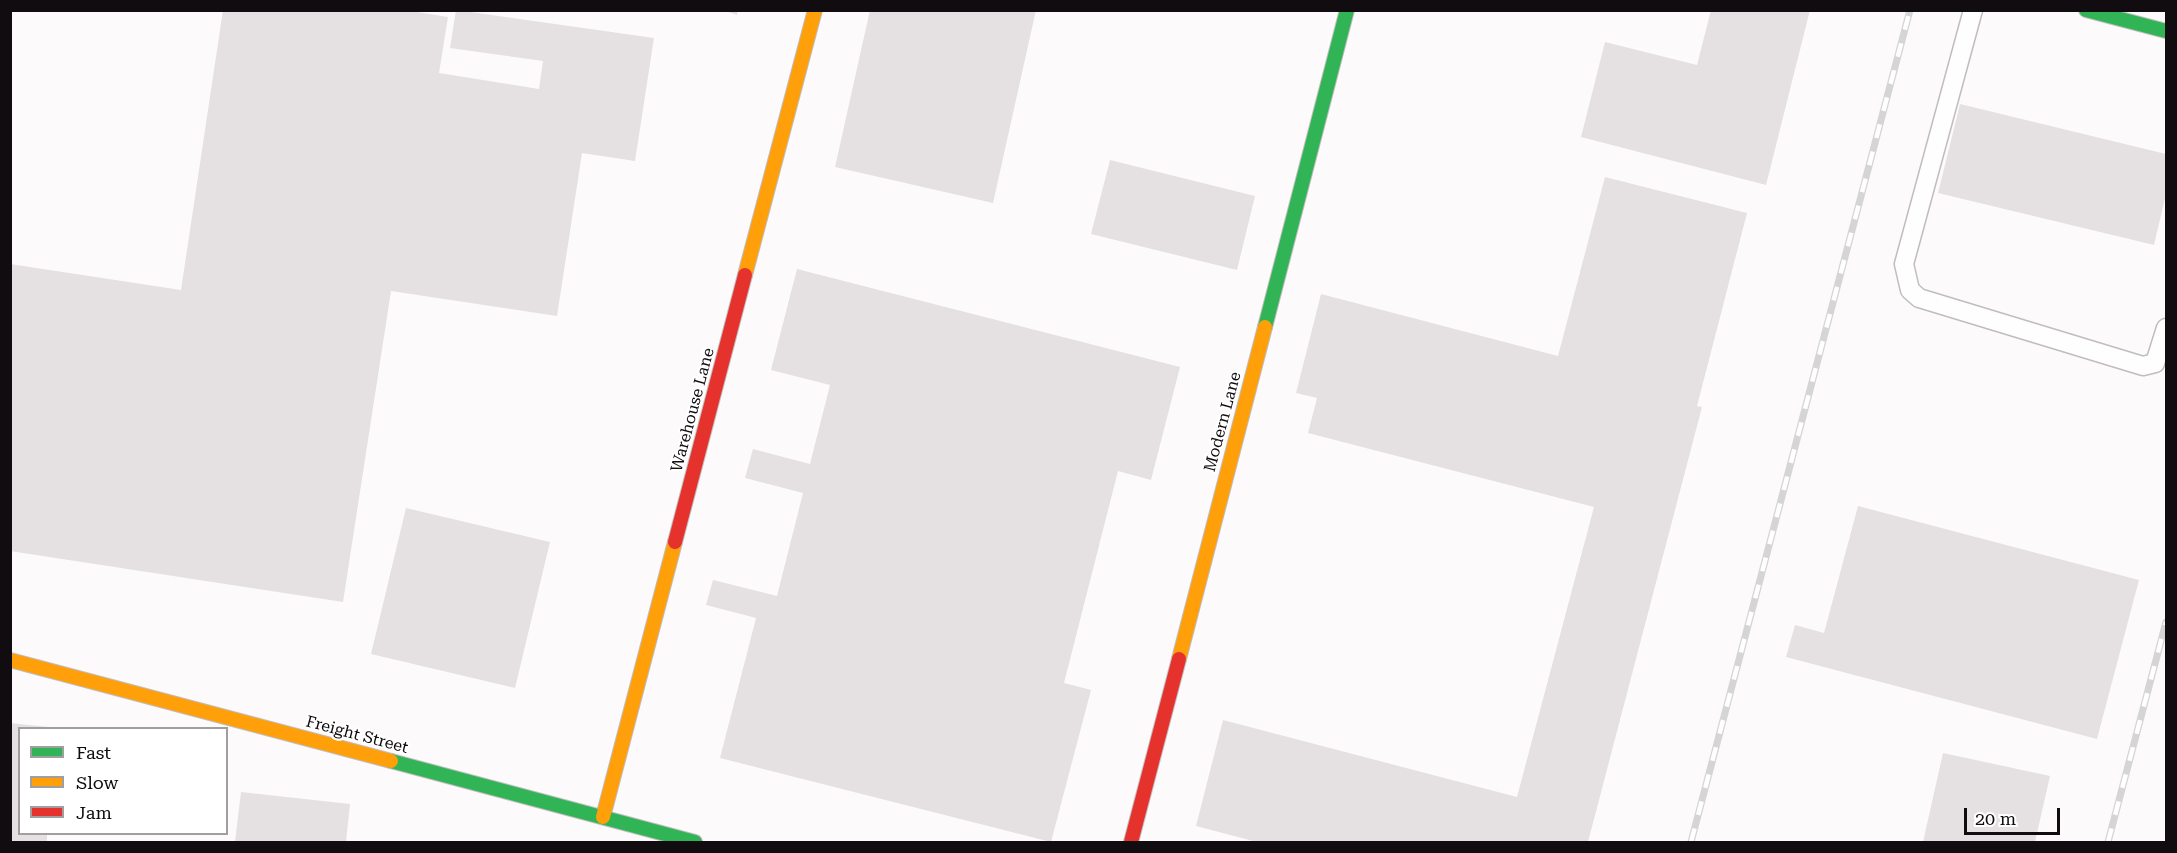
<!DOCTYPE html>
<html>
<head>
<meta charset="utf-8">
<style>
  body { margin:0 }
  #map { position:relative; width:2177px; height:853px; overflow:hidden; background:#fcfafb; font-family:"Roboto Serif",serif }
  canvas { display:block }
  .frame { position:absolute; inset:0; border:12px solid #110c0f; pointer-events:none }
  .legend { position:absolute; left:18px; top:727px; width:210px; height:108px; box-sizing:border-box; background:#fff; border:2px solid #a09e9f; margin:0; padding:8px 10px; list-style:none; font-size:18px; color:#110c0f }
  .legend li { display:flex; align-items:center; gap:12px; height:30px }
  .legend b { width:30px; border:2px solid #a09e9f }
  .scale { position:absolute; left:1964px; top:808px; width:96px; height:27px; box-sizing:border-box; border:3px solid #110c0f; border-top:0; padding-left:8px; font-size:18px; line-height:21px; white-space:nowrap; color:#110c0f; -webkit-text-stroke:4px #fff; paint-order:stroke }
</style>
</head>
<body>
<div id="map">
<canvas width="2177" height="853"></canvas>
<div class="frame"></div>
<ul class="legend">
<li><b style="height:8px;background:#30b455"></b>Fast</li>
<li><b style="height:8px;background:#ff9f0a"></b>Slow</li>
<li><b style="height:8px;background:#e5322d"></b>Jam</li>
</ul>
<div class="scale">20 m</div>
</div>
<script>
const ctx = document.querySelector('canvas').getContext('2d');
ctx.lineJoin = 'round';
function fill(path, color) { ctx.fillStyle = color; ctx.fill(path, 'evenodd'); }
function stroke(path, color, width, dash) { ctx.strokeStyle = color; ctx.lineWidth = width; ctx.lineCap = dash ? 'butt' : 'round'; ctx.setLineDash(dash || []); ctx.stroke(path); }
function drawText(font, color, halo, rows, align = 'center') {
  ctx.font = font + ' "Roboto Serif",serif'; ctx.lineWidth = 4.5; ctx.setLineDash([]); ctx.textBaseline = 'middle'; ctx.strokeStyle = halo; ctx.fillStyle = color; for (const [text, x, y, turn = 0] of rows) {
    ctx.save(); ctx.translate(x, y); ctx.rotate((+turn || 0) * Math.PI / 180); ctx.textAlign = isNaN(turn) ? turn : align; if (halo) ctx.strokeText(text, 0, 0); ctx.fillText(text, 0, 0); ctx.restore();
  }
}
const building = new Path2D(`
  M223,10h182l43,7 -9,56 100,16 4,-28 -93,-13 6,-38 198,28 -19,123 -53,-8 -25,163 -166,-25 -48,311 -333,-51v-287l171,26z
  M723,10h15l-1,5z
  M870,10h166l-43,193 -158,-36z
  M1711,10h99l-44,175 -185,-48 24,-95 92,23z
  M1960,104l206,50v40l-12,51 -216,-52z
  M1110,160l145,36 -18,74 -146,-36z
  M1605,177l142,36 -50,193 5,1 -114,435h-331l-61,-16 27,-106 294,77 77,-290 -286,-74 9,-35 -21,-5 25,-99 237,62z
  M797,269l383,98 -29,113 -33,-9 -54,212 27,7 -40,152 -331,-84 36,-140 -50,-13 7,-25 64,16 26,-103 -58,-15 8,-29 57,15 20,-79 -59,-15z
  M1858,506l281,74 -42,159 -311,-82 9,-32 29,8z
  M406,508l144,34 -35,146 -144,-34z
  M10,723l39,4 -29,1v106h27v8h-37z
  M1943,753l107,23 -15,66h-112z
  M241,792l109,12 -4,38h-111z`);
const lane = new Path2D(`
  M1973,10l-69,254 6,26 9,8 224,68 12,-3 11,-35`);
const fast = new Path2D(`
  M2086,10l80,21
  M1265,327l82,-317
  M391,761l304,81`);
const slow = new Path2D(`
  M745,275l70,-265
  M1179,659l86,-332
  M10,660l381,101
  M603,817l72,-275`);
const jam = new Path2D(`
  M675,542l70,-267
  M1131,842l48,-183`);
const rail = new Path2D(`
  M1691,842l219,-832
  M2108,842l58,-220`);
const streetNames = [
  ["Warehouse Lane",693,410,-75],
  ["Modern Lane",1223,422,-75],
  ["Freight Street",357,735,15]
];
fill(building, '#e5e1e3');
stroke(lane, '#c1bdbf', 21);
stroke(fast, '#c1bdbf', 16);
stroke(slow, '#c1bdbf', 16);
stroke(jam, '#c1bdbf', 16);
stroke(lane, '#fffefe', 18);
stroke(fast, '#30b455', 14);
stroke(slow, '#ff9f0a', 14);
stroke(jam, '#e5322d', 14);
stroke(rail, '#d5d5d5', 7);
stroke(rail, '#fff', 4.5, [14]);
drawText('16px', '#110c0f', '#fff', streetNames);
</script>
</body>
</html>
